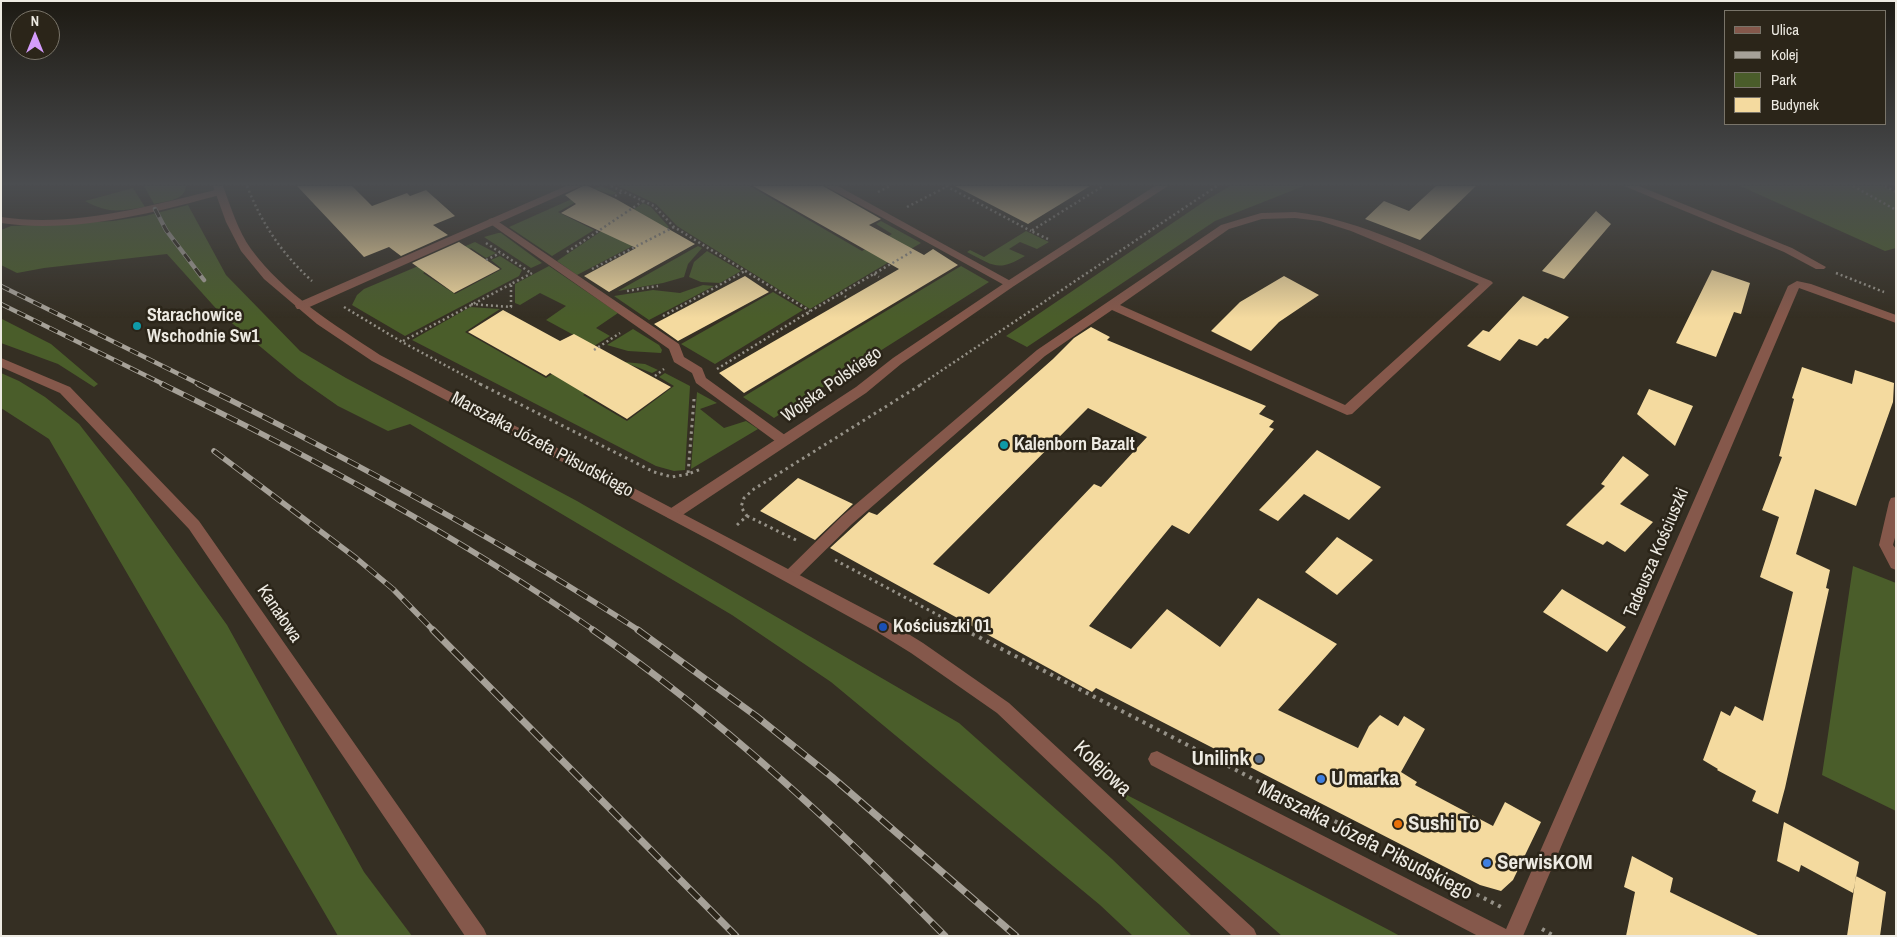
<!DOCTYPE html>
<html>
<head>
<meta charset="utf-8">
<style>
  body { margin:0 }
  #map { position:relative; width:1897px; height:937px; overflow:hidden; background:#352f23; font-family:"Archivo Narrow",sans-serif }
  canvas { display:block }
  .frame { position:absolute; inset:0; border:2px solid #edeae2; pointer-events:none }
  .legend { position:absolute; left:1724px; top:10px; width:162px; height:115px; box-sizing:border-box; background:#2b2519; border:1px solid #797469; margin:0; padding:6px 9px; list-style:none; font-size:15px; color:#edeae2 }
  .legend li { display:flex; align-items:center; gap:10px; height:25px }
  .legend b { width:25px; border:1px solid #797469 }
  .north { position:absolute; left:10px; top:10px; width:50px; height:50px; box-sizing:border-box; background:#2b2519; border:1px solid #797469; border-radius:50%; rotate:0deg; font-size:14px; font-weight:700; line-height:20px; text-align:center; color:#edeae2 }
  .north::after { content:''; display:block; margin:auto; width:18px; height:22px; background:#d49cfc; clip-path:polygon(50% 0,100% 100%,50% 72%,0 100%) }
</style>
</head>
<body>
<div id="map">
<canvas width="1897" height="937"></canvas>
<div class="frame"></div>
<ul class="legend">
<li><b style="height:6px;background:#85584b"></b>Ulica</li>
<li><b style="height:6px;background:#a6a198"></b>Kolej</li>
<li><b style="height:14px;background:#4a5d2a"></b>Park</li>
<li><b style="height:14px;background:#f4da9f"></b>Budynek</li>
</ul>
<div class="north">N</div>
</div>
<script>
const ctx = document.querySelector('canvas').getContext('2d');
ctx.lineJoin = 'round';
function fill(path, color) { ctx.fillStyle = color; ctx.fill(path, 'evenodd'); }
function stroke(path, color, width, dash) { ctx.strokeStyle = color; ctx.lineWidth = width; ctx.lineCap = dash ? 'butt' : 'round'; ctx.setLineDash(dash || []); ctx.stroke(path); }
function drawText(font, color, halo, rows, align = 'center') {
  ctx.font = font + ' "Archivo Narrow",sans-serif'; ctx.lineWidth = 5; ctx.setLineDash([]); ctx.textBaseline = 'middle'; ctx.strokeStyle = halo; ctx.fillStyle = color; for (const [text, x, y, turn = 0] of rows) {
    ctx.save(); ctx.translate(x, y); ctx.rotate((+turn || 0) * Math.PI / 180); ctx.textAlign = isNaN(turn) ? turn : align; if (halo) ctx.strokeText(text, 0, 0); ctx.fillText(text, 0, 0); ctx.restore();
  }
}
const green = new Path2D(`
  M144,186h42c-1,15 -20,15 -32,18z
  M601,186l16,7 -5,2 -14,-5 -40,22 36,18 -42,26 -43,-29z
  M618,186h132l112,65 30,-17 -16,-10 5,-3 40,22 -111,66 -133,-83 -21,-22z
  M1230,186h74l-89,35 -188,126 -21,-11 202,-137z
  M1740,186h143l13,7v55l-11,3z
  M133,188l12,19c-26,4 -36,7 -60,-6z
  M643,203l8,4 18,20 -92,48 -20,-14z
  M188,205l38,70 74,76 46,27 231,123 382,222 153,136 80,77h-59l-33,-31 -269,-223 -99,-67 -322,-191 -22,7 -50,-25 -40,-28 -77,-64 -54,-60 -123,14 -27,5 -16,-8v-35l10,-4 102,-5 32,-5z
  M1026,231l23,11 -12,7 -17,-7 -11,7 16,7c-27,16 -31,10 -58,-4l3,-2 14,7z
  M498,233h3l41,30 -11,5 -47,-31z
  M475,242l21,11 -10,5 -15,-10 -48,25 32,21 47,-25 -11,-9 9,-4 22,14 -3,6 -114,60 -53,-31 5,-10 7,-6z
  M698,246l4,2 -14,16 -4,13 -21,6 -45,8z
  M707,251l34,20 -21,12 -19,-1 -12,-5 5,-15z
  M549,266l69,47 -22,15 14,8 -16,10 -48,-26 20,-14 -26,-13 -20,12 -5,-2v-19z
  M961,266l28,16 -215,136 -31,-21z
  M703,285l11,1 -65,34 -35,-24 39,-6 27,3z
  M773,292l30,18 -88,54 -34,-20z
  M470,307l30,2 -35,23 81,46 36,-25 32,8 31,3 13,6 -6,3 -23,-9 -46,31 44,26 47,-35 -15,-9 6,-4 25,13 -5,84 -11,1 -18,-5 -244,-126z
  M2,319l49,25 47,40 -4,3 -36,-23 -57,-21z
  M633,329l26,16 3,5 -1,3 -33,-2 -21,-6z
  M1,373l18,8 26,16 34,27 50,64 98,137 137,247 48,64h-74l-289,-497 -48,-31z
  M697,392l20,11 -17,6 24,19 22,-7 12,8 -67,40z
  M1853,566l43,17v228l-74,-36z
  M1125,794l264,136 11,6h-118l-159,-139z`);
const building = new Path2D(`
  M297,186h55l20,20 35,-13 3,3 16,-6 29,26 -22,9 15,10 -47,21 -12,-9 -25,10z
  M583,186h5l28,13 79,45 -86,48 -25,-16 52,-28 -75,-35 15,-9 -11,-9z
  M753,186h70l58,33 -12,6 55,30 9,-6 25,16 -214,128 -25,-20 180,-104z
  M955,186h135l-62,38z
  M1436,186h40l-56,54 -55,-21 19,-18 25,10z
  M1596,211l15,13 -47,55 -22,-8z
  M459,242l41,27 -46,24 -42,-30z
  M1712,270l38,13 -9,31 -7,-2 -18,45 -40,-14z
  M745,276l24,16 -91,49 -24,-17z
  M1284,276l35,19 -40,27 -28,29 -40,-20 29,-29z
  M1523,296l46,21 -21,22 -3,-1 -8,8 -18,-7 -19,22 -33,-15 16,-16 6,2z
  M503,310l57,31 14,-7 97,53 -44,32 -77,-46 -4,3 -78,-44z
  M1091,327l19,10 -3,3 159,66 -7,8 15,7 -5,6 5,2 -85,105 -17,-9 -83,101 42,23 36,-40 53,38 38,-49 79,46 -59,66 80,38 11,-22 11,-11 18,11 6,-10 21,13 -24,43 16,10 -2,3 78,41 12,-24 36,20 -28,58 -12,11 -21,-6 -384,-197 -4,4 -262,-144 39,-36 8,3 176,-156 21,-21zM1088,408l59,29 -46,50 -7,-3 -105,110 -56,-30z
  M1802,367l50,17 3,-14 39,13 -1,19 -37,104 -41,-17 -19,65 34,16 -4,18 3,1 -44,199 -7,26 -26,-13 4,-10 -39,-21 1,-1 -15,-9 18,-49 9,5 5,-10 28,15 30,-129 -33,-15 19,-60 -17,-7 20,-53 -3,-1 15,-57 -2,-1z
  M1649,389l44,17 -18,40 -38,-32z
  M1317,450l64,37 -32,33 -45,-26 -26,27 -19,-11z
  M1623,456l26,19 -29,29 33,18 -28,30 -18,-11 -4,4 -37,-20 39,-39 -4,-2z
  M798,478l55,26 -38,36 -55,-29z
  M1337,537l36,23 -36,35 -32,-23z
  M1562,589l64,38 -19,25 -64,-40z
  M1784,822l75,40 -6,31 -52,-28 -2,7 -22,-11z
  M1632,856l41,22 -3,14 90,44h-134l9,-44 -11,-5z
  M1856,876l30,16 -6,44h-33z`);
const pathFar2 = new Path2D(`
  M247,186c15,38 35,68 65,95
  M611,186l43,20 20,21 136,84
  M946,186l85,45
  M1853,186l43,24
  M1885,186l11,6
  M878,192l12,-6
  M615,196l7,-4
  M907,207l39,-20
  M1048,239l-17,-8 72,-45
  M486,243l45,30
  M567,252l76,-51
  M486,260l14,-7
  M592,269l82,-42
  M1836,273l48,19
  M874,274l5,3
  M627,291l31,-5
  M841,293l5,4
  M471,304l40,3v-23l21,-11
  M344,307l58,35 80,43
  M807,313l4,3
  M663,316l82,-45
  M403,341l108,-57
  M594,350l26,-17
  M717,369l90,-56 106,-62
  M655,376l9,-7
  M920,385l297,-199`);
const pathFar1 = new Path2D(`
  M480,384l174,88 18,5 16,-3
  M694,399l-6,75 13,-5
  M747,516l49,24
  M737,525l10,-9 -6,-9 3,-9 10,-9 168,-105
  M835,560l133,71`);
const path = new Path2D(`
  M965,630l536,277
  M1542,929l12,7`);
const service = new Path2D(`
  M825,186h13l178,98 -6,3 -4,-1z
  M1624,186h15l153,62 34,19 -2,2h-8l-32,-17z
  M1295,212c65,7 135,44 196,69l2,2 -141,131 -5,1 -235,-105 -67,46 -193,168 -57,56 -5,2 -5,-2 -3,-4 3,-4 57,-56 195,-166 184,-125 40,-12zM1295,218l25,3 31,10 128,53 -134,121 -225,-100 109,-76 33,-10z
  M493,218l186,126 5,13 18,11 4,10 83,60 2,3 -2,3h-10l-83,-61 -4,-10 -18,-11 -5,-13 -180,-126 -1,-2 1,-2z
  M1,358l69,29 129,134 285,408 3,7h-22l-276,-407 -129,-136 -59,-26z
  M1157,751l349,178 3,7h-31l-327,-171 -3,-6 3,-6z`);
const minor = new Path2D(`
  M566,186h15l-276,123h-8l-2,-3 2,-3z
  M1155,186h13l-154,100 -113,78 -35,29 -188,125 -5,1 -5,-1 -2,-4 2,-4 188,-123 37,-29 113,-76z
  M219,189l5,3 -1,2c-69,19 -151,40 -222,29v-6c73,11 148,-11 218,-28z
  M1797,281l14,3 85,31v8l-97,-35 -276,648h-20l285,-650z
  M1896,497v37l-3,11 3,4v21l-5,-2 -12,-23 10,-43 2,-4z`);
const tertiary = new Path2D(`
  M213,186h10c8,21 15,45 28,63 33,45 84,76 129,106l509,267 34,21 86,60 245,226 3,7h-25l-235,-223 -86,-60 -34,-21 -160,-88 -345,-183 -55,-37 -53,-45 -23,-28 -15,-29z`);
const railFar2 = new Path2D(`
  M155,209l11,21 38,50
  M1,286l200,99
  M1,304l164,81`);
const railFar1 = new Path2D(`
  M162,384c150,73 296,152 433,247
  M198,384c152,75 300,155 442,247
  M214,451l142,107 37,31 41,42`);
const rail = new Path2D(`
  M433,630l303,306
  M593,630c128,89 243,195 352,306
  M638,630l118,86 76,61 184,159`);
const markers = [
  [137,326,5,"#0f9aa8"],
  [1004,445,5,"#0f9aa8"],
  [883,627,5,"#1a4fb4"],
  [1259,759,5,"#5c6f8a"],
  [1321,779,5,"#3f7fe0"],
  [1398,824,5,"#e8710a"],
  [1487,863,5,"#3f7fe0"]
];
const poiNames = [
  ["Starachowice",147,316],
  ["Wschodnie Sw1",147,337],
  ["Kalenborn Bazalt",1014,445],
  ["Kościuszki 01",893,627]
];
const streetNames = [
  ["Wojska Polskiego",832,385,-35],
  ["Marszałka Józefa Piłsudskiego",542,445,28],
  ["Tadeusza Kościuszki",1657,553,-67],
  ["Kanałowa",279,614,56]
];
const nearPoinames = [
  ["Unilink",1249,759,"right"],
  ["U marka",1331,779],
  ["Sushi To",1408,824],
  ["SerwisKOM",1497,863]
];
const nearStreetnames = [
  ["Kolejowa",1102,769,43],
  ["Marszałka Józefa Piłsudskiego",1365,841,27]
];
fill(green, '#4a5d2a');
fill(building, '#f4da9f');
stroke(pathFar2, '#969288', 2.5, [2, 3]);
stroke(pathFar1, '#969288', 3, [2.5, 4]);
stroke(path, '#969288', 4, [3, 5]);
fill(service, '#85584b');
fill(minor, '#85584b');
fill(tertiary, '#85584b');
stroke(railFar2, '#a6a198', 4.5);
stroke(railFar1, '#a6a198', 5.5);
stroke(rail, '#a6a198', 7);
stroke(railFar2, '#2b2519', 3, [9]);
stroke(railFar1, '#2b2519', 4, [12]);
stroke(rail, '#2b2519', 5, [14]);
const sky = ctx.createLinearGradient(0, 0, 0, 318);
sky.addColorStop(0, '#1d1a13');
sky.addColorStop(0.58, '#4b4d50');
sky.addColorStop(1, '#4b4d5000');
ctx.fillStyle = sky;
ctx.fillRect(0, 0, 1897, 318);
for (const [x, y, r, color] of markers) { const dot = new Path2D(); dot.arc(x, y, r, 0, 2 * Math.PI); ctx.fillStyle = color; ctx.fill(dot); stroke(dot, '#2b2519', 2); }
drawText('bold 18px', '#edeae2', '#2b2519', poiNames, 'left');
drawText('18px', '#edeae2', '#2b2519', streetNames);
drawText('bold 21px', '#edeae2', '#2b2519', nearPoinames, 'left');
drawText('21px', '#edeae2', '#2b2519', nearStreetnames);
</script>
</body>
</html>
